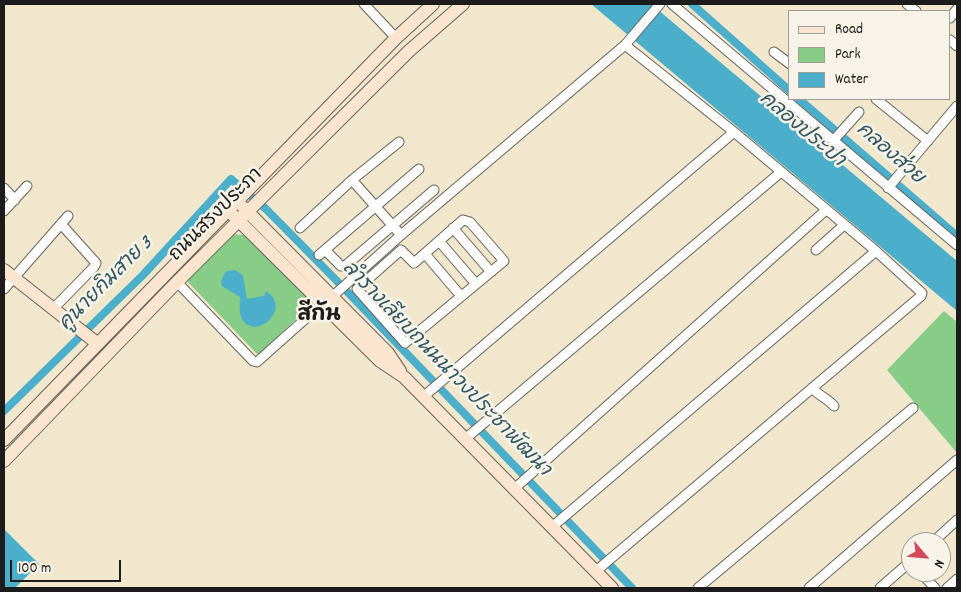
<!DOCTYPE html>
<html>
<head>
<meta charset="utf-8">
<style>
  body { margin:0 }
  #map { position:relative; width:961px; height:592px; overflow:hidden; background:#f0e7cd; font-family:Dekko,sans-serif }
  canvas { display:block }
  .frame { position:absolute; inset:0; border:5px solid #1c1c1c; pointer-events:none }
  .legend { position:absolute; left:788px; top:10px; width:162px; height:90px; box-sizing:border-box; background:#f7f3e8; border:1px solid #9f9d96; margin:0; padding:6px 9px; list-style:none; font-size:15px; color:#1c1c1c }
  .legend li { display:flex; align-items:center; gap:10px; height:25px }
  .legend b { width:25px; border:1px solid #9f9d96 }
  .north { position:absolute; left:901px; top:532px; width:50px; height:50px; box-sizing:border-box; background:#f7f3e8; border:1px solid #9f9d96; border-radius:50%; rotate:117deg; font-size:14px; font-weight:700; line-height:20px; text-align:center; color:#1c1c1c }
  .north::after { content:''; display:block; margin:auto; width:18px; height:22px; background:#d1495b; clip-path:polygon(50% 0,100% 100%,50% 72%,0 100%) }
  .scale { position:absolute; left:10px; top:560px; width:111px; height:22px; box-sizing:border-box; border:2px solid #1c1c1c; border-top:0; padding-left:6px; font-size:15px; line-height:18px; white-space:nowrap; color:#1c1c1c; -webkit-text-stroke:4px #f7f3e8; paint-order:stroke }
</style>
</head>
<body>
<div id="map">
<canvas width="961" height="592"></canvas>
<div class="frame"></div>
<ul class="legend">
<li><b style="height:6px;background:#fbe5cf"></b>Road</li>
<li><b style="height:14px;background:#87cc87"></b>Park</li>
<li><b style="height:14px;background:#4baeca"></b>Water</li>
</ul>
<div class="north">N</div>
<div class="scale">100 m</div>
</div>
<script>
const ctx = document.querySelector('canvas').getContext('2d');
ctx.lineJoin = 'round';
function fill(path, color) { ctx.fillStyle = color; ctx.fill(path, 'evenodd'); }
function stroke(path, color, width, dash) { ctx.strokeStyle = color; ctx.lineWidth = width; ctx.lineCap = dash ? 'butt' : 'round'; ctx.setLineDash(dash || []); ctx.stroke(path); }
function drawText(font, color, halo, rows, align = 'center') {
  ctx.font = font + ' Dekko,"Playpen Sans Thai",sans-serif'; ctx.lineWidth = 5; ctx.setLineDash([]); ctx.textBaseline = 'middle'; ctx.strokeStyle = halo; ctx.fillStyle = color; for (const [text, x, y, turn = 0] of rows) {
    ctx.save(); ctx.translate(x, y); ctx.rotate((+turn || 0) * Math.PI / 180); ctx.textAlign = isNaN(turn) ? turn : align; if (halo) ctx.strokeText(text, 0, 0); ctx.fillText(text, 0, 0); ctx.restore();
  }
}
const green = new Path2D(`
  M231,234l13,1 69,68 -55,52 -73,-76z
  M944,311l13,11v131l-70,-83z`);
const water = new Path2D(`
  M591,4h60l306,257v50z
  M235,270l6,4 2,2 4,23 17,-3 2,-5c28,17 -12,53 -25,26 -2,-6 -1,-14 -1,-20l-18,-11c-2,-5 1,-11 5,-15z
  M4,529l35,35 -24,24h-11z`);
const canal = new Path2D(`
  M692,4l98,87
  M799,99l158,137
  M4,411l139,-136 88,-96 36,31 68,69 297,309`);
const street = new Path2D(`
  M364,4l32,34
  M672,4l285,241
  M907,4l9,7
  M950,18l7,-9
  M950,40l7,6
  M774,52l16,12
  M876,99l52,42
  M833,141l26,-29
  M352,180l47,-38
  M4,188l11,12
  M888,188l69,-82
  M4,211l23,-25
  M463,220l7,2 34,39 -99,82 -48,-54 44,-39 13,13z
  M300,228l52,-48 49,55
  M453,228l38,44
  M439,241l37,43
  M325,250l16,16h4l89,-76
  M816,250l28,-25
  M425,254l36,42
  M319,255l100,-86
  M177,282l76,79 4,1 65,-58
  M4,289l64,-73
  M333,296l68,-61 224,-190 35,-41
  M53,309l41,-42 2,-4 -35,-39
  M812,388c7,8 15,10 22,18
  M423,397l311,-265
  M465,439l316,-267
  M514,489l312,-279
  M552,527l324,-276
  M933,542l24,-22
  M596,571l325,-275 1,-3 -46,-42 -142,-119 -109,-87
  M920,572l15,16
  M698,588l215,-180
  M809,588l148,-128
  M880,588l31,-27
  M947,588l10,-9`);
const secondary = new Path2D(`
  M243,207l145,146 12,18
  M233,215l147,146 24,16 208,211
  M4,270l94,74
  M4,440l392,-402 37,-34
  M4,461l173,-179 232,-231 54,-47`);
const streetNames = [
  ["ถนนสรงประภา",217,216,-45]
];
const waterNames = [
  ["คลองประปา",801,131,40],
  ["คลองส่วย",889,155,41],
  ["คูนายกิมสาย 3",107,285,-45],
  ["ลำรางเลียบถนนนาวงประชาพัฒนา",445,370,46]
];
const quarterNames = [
  ["สีกัน",319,317]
];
fill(green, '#87cc87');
fill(water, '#4baeca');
stroke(canal, '#4baeca', 8);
stroke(street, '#66635a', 11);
stroke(secondary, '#66635a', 14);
stroke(street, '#fff', 9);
stroke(secondary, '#fbe5cf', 12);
drawText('19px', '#1c1c1c', '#f7f3e8', streetNames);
drawText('italic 20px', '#2f5662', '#f7f3e8', waterNames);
drawText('bold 21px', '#1c1c1c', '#f7f3e8', quarterNames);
</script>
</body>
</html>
